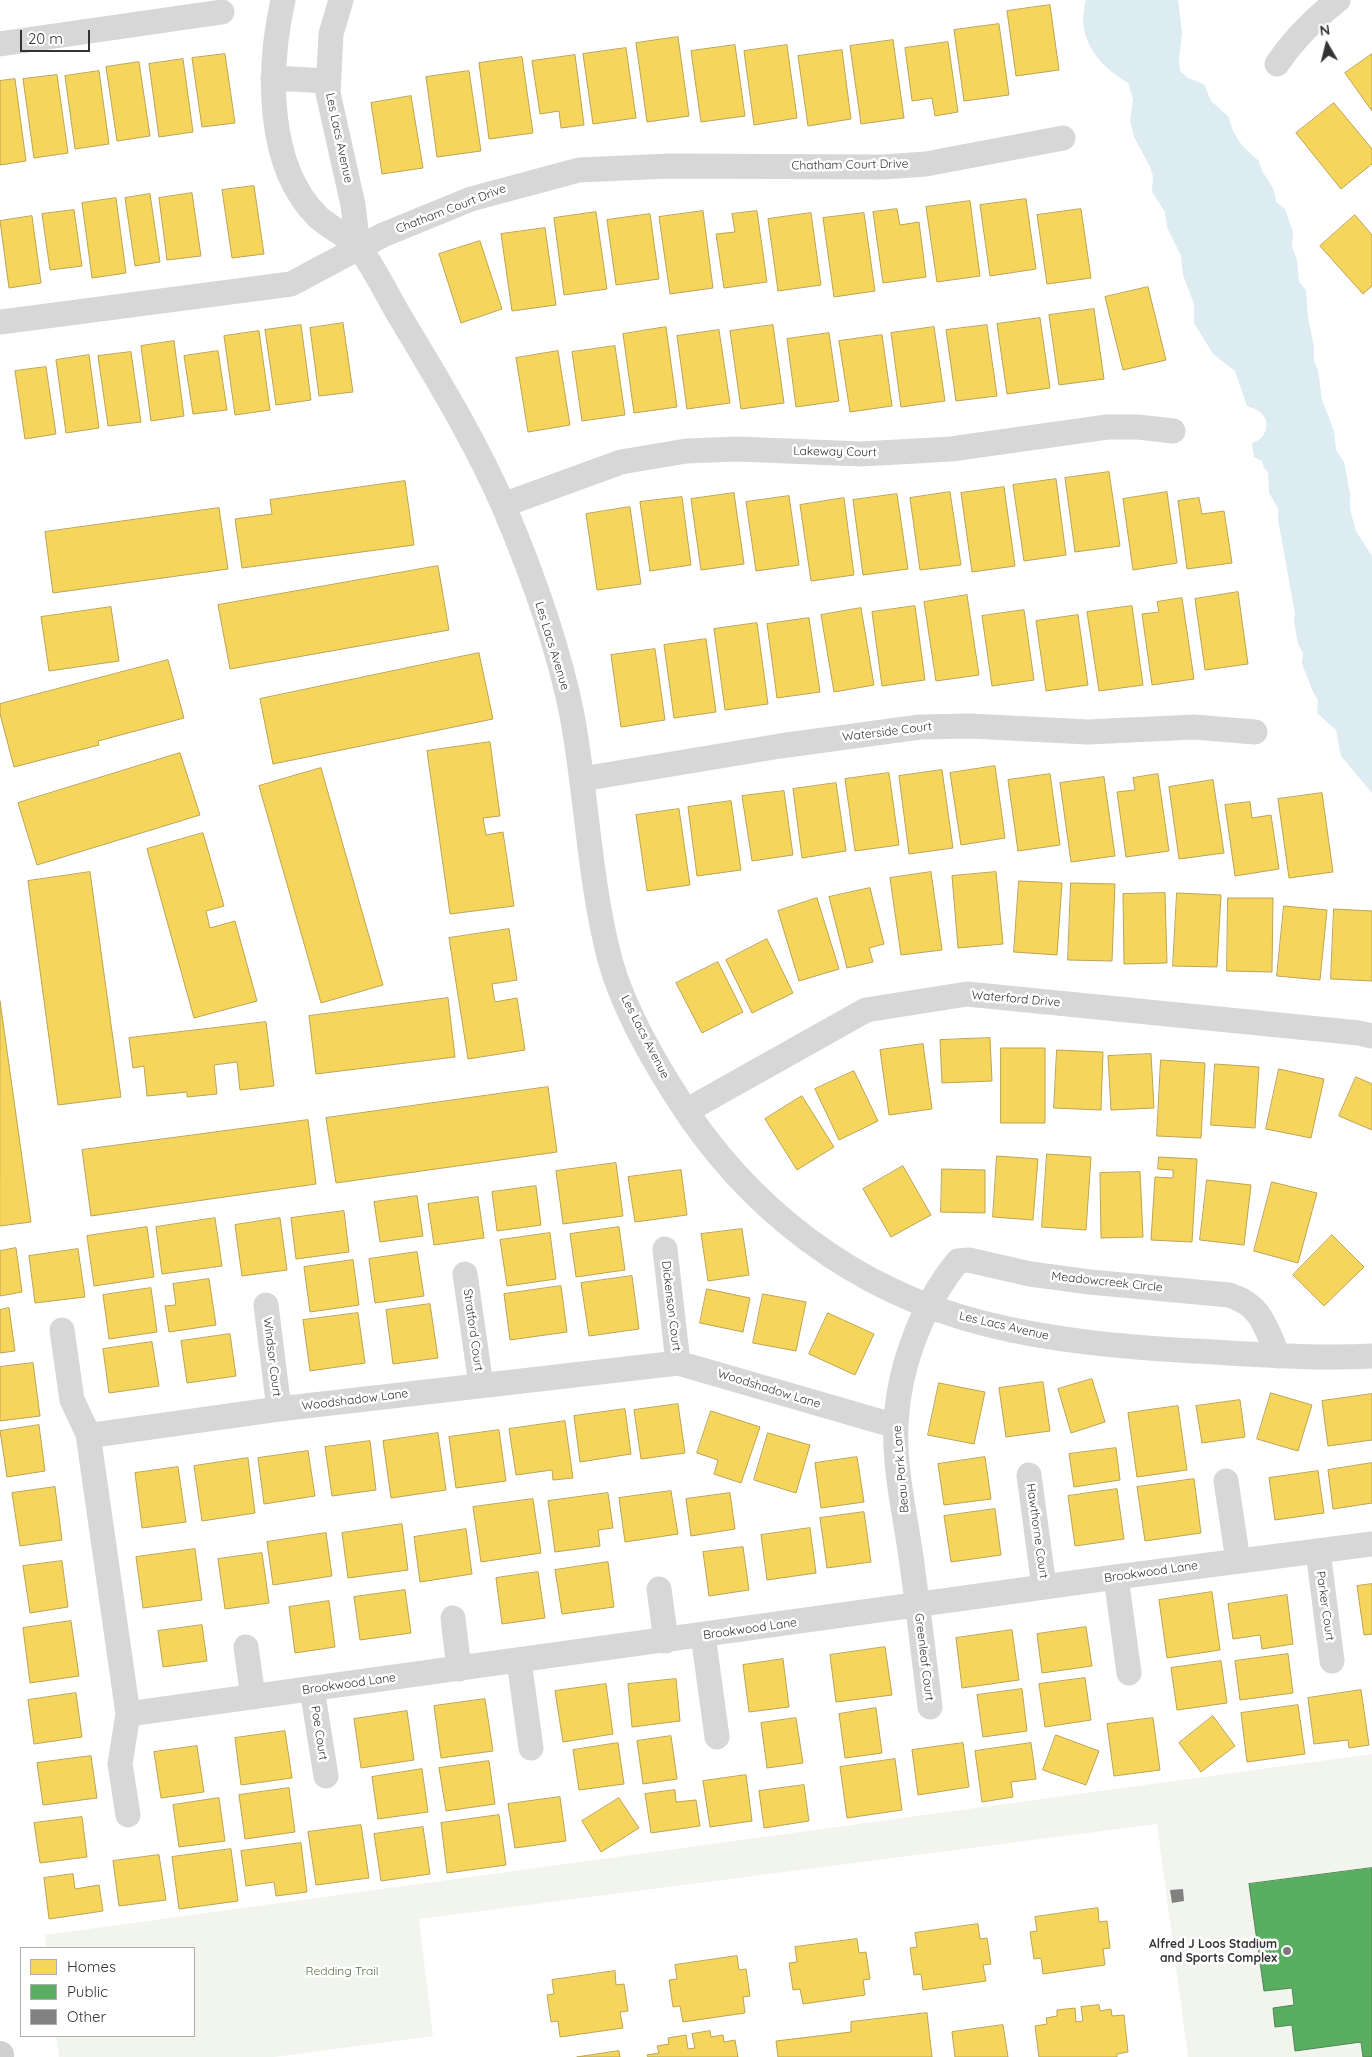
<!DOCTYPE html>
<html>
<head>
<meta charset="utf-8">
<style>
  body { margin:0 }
  #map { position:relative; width:1372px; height:2057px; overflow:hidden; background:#fff; font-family:Quicksand,sans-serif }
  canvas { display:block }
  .legend { position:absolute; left:20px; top:1947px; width:175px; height:90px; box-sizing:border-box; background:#fff; border:1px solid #adadad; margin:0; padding:6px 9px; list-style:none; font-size:15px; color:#333 }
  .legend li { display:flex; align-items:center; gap:10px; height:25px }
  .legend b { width:25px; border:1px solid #adadad }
  .north { position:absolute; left:1302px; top:20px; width:50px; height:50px; -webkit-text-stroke:4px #fff; paint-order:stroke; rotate:352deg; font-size:14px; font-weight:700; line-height:20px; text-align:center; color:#333 }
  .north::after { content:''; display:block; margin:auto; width:18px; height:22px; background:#333; clip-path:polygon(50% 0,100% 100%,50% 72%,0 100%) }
  .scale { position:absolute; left:20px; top:30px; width:70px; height:22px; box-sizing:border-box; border:2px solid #333; border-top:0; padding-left:6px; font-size:15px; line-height:18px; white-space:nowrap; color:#333; -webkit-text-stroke:4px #fff; paint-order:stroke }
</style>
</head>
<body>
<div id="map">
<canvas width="1372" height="2057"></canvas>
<ul class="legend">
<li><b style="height:14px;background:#f6d55c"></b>Homes</li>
<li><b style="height:14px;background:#5aae61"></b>Public</li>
<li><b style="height:14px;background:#818181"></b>Other</li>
</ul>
<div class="north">N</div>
<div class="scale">20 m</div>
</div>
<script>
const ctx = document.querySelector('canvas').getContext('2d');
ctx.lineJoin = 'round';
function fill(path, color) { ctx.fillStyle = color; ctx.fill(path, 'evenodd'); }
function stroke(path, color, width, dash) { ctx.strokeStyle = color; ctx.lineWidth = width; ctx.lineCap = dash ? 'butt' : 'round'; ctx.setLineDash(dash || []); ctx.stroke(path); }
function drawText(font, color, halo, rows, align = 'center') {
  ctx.font = font + ' Quicksand,sans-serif'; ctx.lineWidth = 5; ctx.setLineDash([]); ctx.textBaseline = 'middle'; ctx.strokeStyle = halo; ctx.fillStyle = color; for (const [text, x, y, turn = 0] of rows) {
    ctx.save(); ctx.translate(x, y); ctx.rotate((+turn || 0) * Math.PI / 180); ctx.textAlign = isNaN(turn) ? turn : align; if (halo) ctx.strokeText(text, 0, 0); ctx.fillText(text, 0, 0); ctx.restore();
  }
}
const green = new Path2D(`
  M1372,1754v303h-184l-31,-233 -738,95 14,117 -159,21h-215l-3,-21h138v-88h-148l-1,-13z`);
const water = new Path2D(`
  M1086,0h92l4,32 -3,28 1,11 8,7 16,6 7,17 18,16c3,19 15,32 30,44 3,17 16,21 17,41l9,7 8,23 -1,15 5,13 2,22 7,8 2,28 6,28v15l4,9 4,30 12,31 2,19 8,12 6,32v15l6,22 16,25v237l-31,-37 -5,-26 -19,-17 1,-13 -5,-8 -11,-28 1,-11 -5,-9 -4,-23 1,-7 -17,-95v-11l-9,-15 -1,-21 -4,-4 -2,-7 -8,-4 -2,-14c12,-3 20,-18 10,-29 -3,-4 -10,-6 -15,-8l-12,-35 -22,-17 -19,-31v-19l-11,-29 -2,-19 -14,-29 -2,-15 -13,-20 1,-16 -3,-9 -16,-30 -4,-17 3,-21 -5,-16c-30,-18 -53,-45 -42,-83z`);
const homes = new Path2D(`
  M1050,5l9,65 -43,6 -9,-65z
  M999,24l10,71 -45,6 -10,-71z
  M678,37l11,79 -42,6 -11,-79z
  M893,40l11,78 -43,6 -11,-78z
  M948,42l10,70 -23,4 -3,-18 -20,3 -7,-53z
  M735,45l10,71 -44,6 -10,-71z
  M787,45l10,73 -43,7 -10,-74z
  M626,48l10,70 -43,6 -10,-70z
  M842,50l9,69 -43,7 -10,-70z
  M225,54l10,69 -33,4 -10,-69z
  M1372,54v57l-27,-38z
  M575,55l9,70 -23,3 -2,-17 -19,3 -8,-53z
  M522,57l11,76 -44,6 -10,-76z
  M183,59l10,73 -34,5 -10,-73z
  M139,62l11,74 -33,5 -11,-74z
  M99,71l10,73 -34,5 -10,-73z
  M469,71l12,80 -44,6 -11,-80z
  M57,75l11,78 -34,5 -11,-79z
  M15,79l11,82 -26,4v-84z
  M411,96l12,72 -41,6 -11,-71z
  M1334,103l38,46v15l-31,25 -45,-56z
  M254,186l10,68 -32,4 -10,-68z
  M192,193l9,63 -34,4 -8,-62z
  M150,194l10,68 -25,4 -10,-68z
  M116,198l10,75 -34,5 -10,-75z
  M1026,199l10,70 -46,7 -10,-71z
  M970,201l10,75 -43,6 -11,-75z
  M897,209l3,16 19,-3 7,55 -43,6 -10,-71z
  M1081,209l10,69 -44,6 -10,-69z
  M74,210l8,56 -32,4 -8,-56z
  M703,211l10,77 -43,6 -11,-77z
  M757,211l10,71 -43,6 -8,-54 19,-2 -3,-18z
  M596,212l11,77 -43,6 -10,-77z
  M811,213l10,72 -43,6 -10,-72z
  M864,213l11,78 -41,6 -11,-79z
  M650,214l9,65 -43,6 -9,-65z
  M1355,215l17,20v51l-9,8 -43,-48z
  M32,216l9,67 -32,5 -9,-67z
  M545,228l11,77 -44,6 -11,-77z
  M480,241l22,68 -41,14 -22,-69z
  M1148,287l18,73 -43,10 -18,-73z
  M1094,309l10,70 -45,6 -10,-70z
  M1040,318l10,70 -43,6 -10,-70z
  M343,323l10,69 -34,4 -9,-68z
  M301,325l10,75 -35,5 -11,-75z
  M773,325l11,78 -43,6 -11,-78z
  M987,325l10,71 -41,5 -10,-71z
  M666,327l11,80 -43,6 -11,-79z
  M934,327l11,74 -44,6 -10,-74z
  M719,330l11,73 -43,6 -10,-73z
  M259,331l11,79 -35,5 -11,-79z
  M829,333l10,68 -43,6 -9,-68z
  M882,335l10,71 -42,6 -11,-71z
  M174,341l10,75 -33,5 -10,-75z
  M615,346l10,69 -43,6 -10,-69z
  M218,351l9,59 -34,4 -9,-58z
  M558,351l12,74 -42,7 -12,-74z
  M131,352l10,70 -33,4 -10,-70z
  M89,355l10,73 -33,5 -10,-73z
  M46,367l10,67 -31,5 -10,-68z
  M1109,472l11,74 -45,6 -10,-74z
  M1056,479l10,76 -42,6 -11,-76z
  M405,481l9,64 -172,23 -7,-49 37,-5 -2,-14z
  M1004,487l11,79 -43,6 -11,-79z
  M950,492l11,73 -41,5 -10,-72z
  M1167,492l10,71 -44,7 -10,-71z
  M734,493l10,71 -43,6 -10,-71z
  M897,494l11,75 -45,6 -10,-75z
  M789,496l10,69 -43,6 -10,-69z
  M682,497l9,68 -41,6 -10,-69z
  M844,498l10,77 -43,6 -11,-76z
  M1199,498l3,16 22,-3 8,52 -45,6 -9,-68z
  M630,507l11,77 -44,6 -11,-76z
  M219,508l9,61 -175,24 -8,-61z
  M438,566l11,64 -219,39 -12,-64z
  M1238,592l10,72 -43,6 -10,-71z
  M967,595l12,80 -43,6 -12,-79z
  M1182,598l12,81 -42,6 -10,-71 17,-2 -2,-10z
  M915,606l10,74 -43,6 -10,-74z
  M1132,606l11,79 -44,6 -12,-79z
  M111,607l8,54 -70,10 -8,-54z
  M861,608l13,77 -40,7 -13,-77z
  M1024,610l10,70 -42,6 -10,-70z
  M1078,615l10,70 -42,6 -10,-70z
  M809,618l11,74 -43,6 -10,-74z
  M757,623l11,81 -43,6 -11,-81z
  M706,639l10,73 -42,6 -10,-73z
  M655,649l10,71 -44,7 -10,-72z
  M479,653l14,66 -220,45 -13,-65z
  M168,660l16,58 -86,23 1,4 -85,22 -14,-53v-10z
  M490,742l10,74 -17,2 3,17 17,-3 11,74 -64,8 -23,-163z
  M180,753l20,62 -163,50 -19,-62z
  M995,766l10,72 -44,7 -11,-72z
  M321,768l62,217 -62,18 -62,-217z
  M942,770l11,78 -44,6 -10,-78z
  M889,773l10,72 -44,6 -10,-72z
  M1050,774l10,71 -42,6 -10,-71z
  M1158,774l11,77 -43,6 -9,-65 18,-2 -2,-12z
  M1104,777l11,79 -44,6 -11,-79z
  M1213,780l11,73 -45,6 -10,-72z
  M836,783l10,68 -44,7 -9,-69z
  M784,791l9,64 -41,6 -10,-65z
  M1322,793l11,79 -44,6 -11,-79z
  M731,801l10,69 -44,6 -9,-69z
  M1250,802l2,16 19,-3 8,54 -44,7 -10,-71z
  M679,809l11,76 -43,6 -11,-76z
  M203,833l21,73 -18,5 4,17 25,-7 22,80 -63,17 -47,-169z
  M90,872l31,225 -63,8 -30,-224z
  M931,872l11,78 -41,5 -11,-77z
  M996,872l7,72 -45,4 -6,-72z
  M1019,881l43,2 -5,72 -43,-3z
  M1071,883l44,1 -3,77 -44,-1z
  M870,888l14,56 -15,4 4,14 -26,6 -18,-71z
  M1165,893l2,70 -43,1 -1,-70z
  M1177,893l44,2 -4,72 -44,-1z
  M817,898l22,71 -40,12 -21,-70z
  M1228,898h45l-1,74 -45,-1z
  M1284,906l43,4 -7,70 -43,-4z
  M1334,909l38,2v70l-41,-2z
  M509,929l8,51 -25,4 3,18 22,-4 8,52 -57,9 -19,-121z
  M767,939l26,54 -41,20 -26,-53z
  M718,962l25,50 -41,21 -26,-50z
  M448,998l7,59 -139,17 -7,-58z
  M0,1001l31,221 -31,4z
  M266,1022l8,64 -34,4 -3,-28 -23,3 3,29 -30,3v-5l-40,4 -3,-30 -11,2 -4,-30z
  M990,1038l2,43 -50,2 -2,-43z
  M923,1044l9,65 -43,6 -9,-65z
  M1001,1048h44v75h-44z
  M1057,1050l46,2 -2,58 -47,-2z
  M1151,1054l3,54 -43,2 -3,-54z
  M1161,1060l44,3 -4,75 -44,-2z
  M1215,1064l44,3 -4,61 -44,-3z
  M1279,1069l45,10 -13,59 -45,-9z
  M854,1071l24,50 -39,19 -24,-51z
  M1356,1077l16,7v46l-33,-14z
  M548,1087l9,65 -221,31 -10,-65z
  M802,1096l32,51 -37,23 -32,-51z
  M308,1120l8,64 -225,32 -9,-66z
  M1047,1154l44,3 -5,73 -44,-3z
  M997,1156l41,3 -5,61 -40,-3z
  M1159,1157l38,2 -5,83 -41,-2 4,-63 18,1v-8l-15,-1z
  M616,1163l7,53 -60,8 -7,-53z
  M903,1166l28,49 -40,22 -28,-48z
  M942,1169l43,1v43l-44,-1z
  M681,1170l6,45 -52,7 -7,-45z
  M1140,1172l3,65 -42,1 -1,-65z
  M1207,1180l44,5 -7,60 -44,-5z
  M1272,1182l45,11 -19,70 -44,-12z
  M536,1186l5,39 -44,6 -5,-39z
  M417,1196l6,40 -43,6 -6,-40z
  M478,1197l6,41 -50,7 -6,-41z
  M344,1211l5,41 -53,7 -5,-41z
  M215,1218l7,48 -60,8 -6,-47z
  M280,1218l7,52 -45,6 -7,-51z
  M147,1227l7,50 -60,9 -7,-50z
  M619,1227l6,43 -49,7 -6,-43z
  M742,1229l7,46 -41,6 -7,-47z
  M550,1233l6,46 -49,7 -7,-46z
  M1332,1235l32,32 -40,39 -31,-31z
  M16,1248l6,44 -22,4v-45z
  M78,1249l7,48 -50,6 -6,-47z
  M417,1252l7,44 -49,7 -6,-44z
  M353,1260l6,45 -49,7 -6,-45z
  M632,1276l7,53 -50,7 -8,-53z
  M209,1279l7,46 -47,7 -4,-26 11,-1 -3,-21z
  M561,1286l6,46 -57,8 -6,-46z
  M151,1288l6,44 -48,7 -6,-44z
  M707,1289l43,9 -7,34 -43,-9z
  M763,1294l43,8 -10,49 -43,-8z
  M430,1304l8,54 -45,6 -7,-54z
  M9,1308l6,43 -15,2v-43z
  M358,1313l7,50 -55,8 -7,-51z
  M828,1313l46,21 -19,41 -46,-21z
  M230,1334l6,42 -49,7 -6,-42z
  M152,1342l7,44 -50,7 -6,-44z
  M33,1363l7,53 -40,5v-54z
  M1092,1379l13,43 -34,11 -13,-44z
  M1043,1382l7,49 -44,6 -7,-49z
  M939,1383l46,9 -11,52 -46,-9z
  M1271,1393l41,12 -14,46 -41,-12z
  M1372,1394v46l-44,6 -6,-45z
  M1240,1400l5,37 -43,6 -6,-37z
  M678,1404l7,49 -44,6 -7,-49z
  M1178,1406l9,64 -50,7 -9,-64z
  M625,1409l6,45 -51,8 -6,-46z
  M711,1411l49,16 -19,56 -27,-9 4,-14 -21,-7z
  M565,1421l8,57 -20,2 -1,-10 -36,5 -7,-46z
  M39,1425l6,46 -38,6 -7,-46z
  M499,1430l7,51 -50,7 -7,-51z
  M438,1433l8,57 -55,8 -8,-57z
  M768,1433l42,12 -14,48 -42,-13z
  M370,1441l6,49 -44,6 -7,-49z
  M1116,1448l4,32 -46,7 -5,-33z
  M308,1451l7,45 -51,8 -6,-46z
  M857,1457l7,45 -43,6 -6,-45z
  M985,1457l6,42 -47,6 -6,-41z
  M248,1458l7,55 -53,8 -8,-55z
  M1372,1463v40l-39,6 -5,-39z
  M178,1467l8,55 -44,6 -7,-55z
  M1318,1471l6,42 -49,7 -6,-42z
  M1194,1479l7,54 -56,8 -8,-54z
  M55,1487l7,53 -42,6 -8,-53z
  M1117,1489l7,50 -49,7 -7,-50z
  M671,1491l7,43 -53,8 -6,-44z
  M608,1493l5,35 -15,2 2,16 -45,6 -7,-51z
  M730,1493l5,36 -44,7 -5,-37z
  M533,1499l8,54 -60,9 -8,-55z
  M995,1509l6,46 -50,7 -7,-46z
  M864,1512l7,50 -44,6 -7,-50z
  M402,1524l6,46 -60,8 -6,-45z
  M810,1528l6,45 -49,7 -6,-45z
  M466,1529l6,45 -52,8 -6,-45z
  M326,1533l6,43 -59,9 -6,-43z
  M743,1547l6,43 -40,6 -6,-44z
  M195,1549l7,51 -59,8 -7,-51z
  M262,1553l7,50 -44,6 -7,-50z
  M62,1561l6,46 -38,6 -7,-47z
  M608,1562l6,45 -52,7 -7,-44z
  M538,1572l7,46 -43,6 -6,-46z
  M1372,1584v50l-8,1 -7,-49z
  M405,1590l6,43 -51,7 -6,-43z
  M1212,1592l8,58 -53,8 -8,-58z
  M1287,1595l6,49 -31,5 -2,-14 -27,4 -5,-35z
  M329,1601l6,46 -40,6 -6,-46z
  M71,1621l8,55 -49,7 -7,-55z
  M202,1625l5,36 -44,6 -5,-36z
  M1086,1627l6,39 -50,7 -5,-39z
  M1012,1630l7,50 -57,8 -6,-50z
  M885,1647l7,48 -56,7 -6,-47z
  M1288,1654l5,39 -53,7 -5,-39z
  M783,1659l6,48 -40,5 -6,-47z
  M1221,1661l6,42 -50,7 -6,-42z
  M1085,1678l6,42 -46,7 -6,-43z
  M676,1679l4,42 -48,6 -4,-43z
  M606,1684l7,50 -50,8 -8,-51z
  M1022,1689l5,42 -44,6 -6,-42z
  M1361,1690l8,55 -20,3 -1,-8 -34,4 -6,-46z
  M76,1693l6,44 -48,7 -6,-44z
  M485,1699l8,52 -52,7 -7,-52z
  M1298,1705l7,49 -58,8 -6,-49z
  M876,1708l6,45 -37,5 -6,-44z
  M407,1711l7,49 -53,8 -7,-49z
  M1213,1716l22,30 -34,26 -22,-29z
  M796,1718l7,45 -36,5 -6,-45z
  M1153,1718l7,52 -46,6 -7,-52z
  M285,1731l7,47 -51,7 -6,-47z
  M1056,1735l43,16 -13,34 -43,-15z
  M671,1736l6,43 -34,5 -6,-43z
  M618,1743l6,41 -45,6 -6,-40z
  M963,1743l6,44 -51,8 -6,-45z
  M1031,1743l5,36 -25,3 2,15 -31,5 -7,-51z
  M197,1746l7,46 -43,6 -7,-46z
  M91,1756l6,42 -54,7 -6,-42z
  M895,1759l7,51 -55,8 -7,-51z
  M489,1761l6,43 -49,7 -7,-43z
  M422,1769l6,43 -50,7 -6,-42z
  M746,1775l6,46 -42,6 -7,-46z
  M804,1785l5,36 -45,7 -5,-37z
  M289,1788l6,44 -50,7 -6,-44z
  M675,1790l1,12 20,-2 4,26 -49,7 -6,-39z
  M560,1797l6,44 -51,7 -7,-44z
  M219,1798l6,43 -46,6 -6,-42z
  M619,1798l20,30 -38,24 -19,-31z
  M499,1815l7,50 -59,8 -6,-50z
  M82,1817l5,40 -47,6 -6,-40z
  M361,1825l8,53 -53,7 -8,-53z
  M423,1827l7,47 -49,7 -7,-47z
  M301,1843l6,49 -31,4 -2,-14 -28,4 -5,-35z
  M231,1849l7,52 -59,8 -7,-52z
  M159,1855l7,45 -47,6 -6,-45z
  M73,1874l2,15 24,-4 4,26 -54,8 -5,-41z
  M1098,1908l1,14 8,-1 3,27 -7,1 2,16 -62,9 -2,-16 -7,1 -4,-27 7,-1 -2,-14z
  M978,1924l2,15 7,-1 4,26 -8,1 3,16 -63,9 -2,-16 -7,1 -4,-27 7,-1 -2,-14z
  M857,1939l2,14 7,-1 4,27 -7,1 2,15 -62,9 -3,-15 -7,1 -4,-27 8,-1 -2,-15z
  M737,1956l2,14 7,-1 4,27 -7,1 2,16 -62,9 -3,-16 -7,1 -4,-27 8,-1 -2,-14z
  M615,1971l1,14 8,-1 4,27 -8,1 3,16 -63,9 -2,-16 -7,1 -4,-27 7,-1 -2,-14z
  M1099,2005l1,6 11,-2 1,7 12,-1 4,37 -11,2v3h-78l-4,-31 12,-2 -1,-6 11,-2v-6l18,-2 1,14 7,-1 -2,-14z
  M927,2013l5,44h-154l-2,-16 75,-9v-10z
  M1003,2025l5,32h-53l-3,-25z
  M710,2031l1,6 12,-2 1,7 11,-2 3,17h-90l-1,-2 12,-2 -2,-7 12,-2 -1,-6 18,-3 2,14 7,-1 -3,-14z
  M619,2051l1,6h-43z`);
const public = new Path2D(`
  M1372,1868v189h-9l-2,-15 -66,9 -3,-26 -17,2 -2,-19 21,-3 -2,-17 -28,3 -15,-107z`);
const building = new Path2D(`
  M1183,1889l1,12 -12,2 -2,-13z`);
const minor = new Path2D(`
  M283,0c-15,67 -18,165 35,217 12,11 29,18 40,30 13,14 30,50 41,68 37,62 76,125 105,192 28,66 54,137 68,208 15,81 17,165 38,245 13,47 39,93 65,134 72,115 179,197 311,230 68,17 138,23 207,27 60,3 120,8 179,5
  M341,0l-10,34 -3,59 25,112 5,42
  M0,44l222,-32
  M1277,64c17,-25 37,-45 61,-64
  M273,78l55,3
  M0,322l291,-38 92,-49 88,-36 108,-29 91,-4 213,1 43,-3 137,-26
  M503,505l118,-43 65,-11 52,-2 123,5 90,-5 156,-22h31l35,4
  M582,779l198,-33 140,-19 50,-1 118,6 106,-5 61,5
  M686,1111l180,-101 101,-16 392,39 13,3
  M665,1249l13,114
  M465,1274l16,111
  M266,1305l13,104
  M62,1330l10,70 16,34 40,280 -8,50 8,51
  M88,1434h13l178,-25 399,-46 218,63
  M1029,1475l15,112
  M1226,1481l12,80
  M1318,1551l14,110
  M1116,1577l13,96
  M659,1589l7,52
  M453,1618l6,51
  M703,1635l14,102
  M246,1647l7,50
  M519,1661l12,87
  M312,1689l14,87
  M930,1707c-6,-50 -12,-100 -19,-150 -6,-43 -17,-88 -15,-132 2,-57 26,-120 62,-164l11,-1 61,14 60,8 139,13c32,9 37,33 49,61
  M128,1714l988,-137 256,-33`);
const secondary = new Path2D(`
  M0,2055v2`);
const markers = [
  [1287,1951,5,"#7a7a7a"]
];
const streetNames = [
  ["Les Lacs Avenue",339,138,78],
  ["Chatham Court Drive",850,165,-1],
  ["Chatham Court Drive",451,209,-21],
  ["Lakeway Court",835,452,1],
  ["Les Lacs Avenue",552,646,73],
  ["Waterside Court",887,732,-7],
  ["Waterford Drive",1016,999,5],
  ["Les Lacs Avenue",645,1037,63],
  ["Meadowcreek Circle",1107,1282,6],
  ["Dickenson Court",671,1306,83],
  ["Les Lacs Avenue",1004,1326,13],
  ["Stratford Court",473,1330,82],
  ["Windsor Court",272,1357,83],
  ["Woodshadow Lane",769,1389,17],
  ["Woodshadow Lane",355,1400,-7],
  ["Beau Park Lane",901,1469,-95],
  ["Hawthorne Court",1037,1531,82],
  ["Brookwood Lane",1151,1572,-8],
  ["Parker Court",1325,1606,82],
  ["Brookwood Lane",750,1629,-8],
  ["Greenleaf Court",924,1657,83],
  ["Brookwood Lane",349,1684,-8],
  ["Poe Court",319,1733,81]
];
const poiNames = [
  ["Alfred J Loos Stadium",1277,1944],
  ["and Sports Complex",1277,1958]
];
const parkNames = [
  ["Redding Trail",342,1971]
];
fill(green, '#f1f5ed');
fill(water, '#ddebf3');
fill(homes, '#f6d55c');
stroke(homes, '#bca450', 1);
fill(public, '#5aae61');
stroke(public, '#4e8953', 1);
fill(building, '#818181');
stroke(minor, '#d7d7d7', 25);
stroke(secondary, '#d0d0d0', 28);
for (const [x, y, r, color] of markers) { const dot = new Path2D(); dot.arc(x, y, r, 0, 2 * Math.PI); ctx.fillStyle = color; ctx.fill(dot); stroke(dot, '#fff', 2); }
drawText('12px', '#333', '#fff', streetNames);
drawText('bold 12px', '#333', '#fff', poiNames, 'right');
drawText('12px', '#56703f', '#fff', parkNames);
</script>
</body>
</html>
